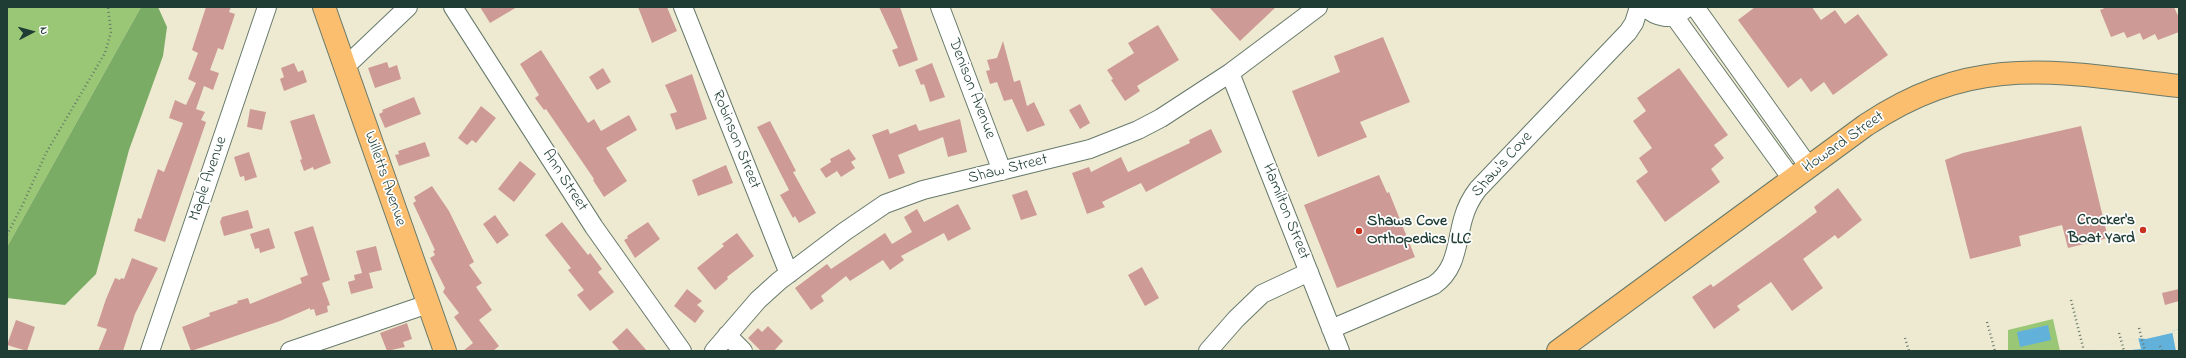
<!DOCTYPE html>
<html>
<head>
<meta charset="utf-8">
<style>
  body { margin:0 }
  #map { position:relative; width:2186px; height:358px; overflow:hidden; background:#eeead1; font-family:"Indie Flower",sans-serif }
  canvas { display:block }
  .frame { position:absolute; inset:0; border:8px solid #1f3d34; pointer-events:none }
  .north { position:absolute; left:12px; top:12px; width:40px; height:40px; -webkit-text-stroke:3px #fff; paint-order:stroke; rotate:84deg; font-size:11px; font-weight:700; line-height:16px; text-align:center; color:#1f3d34 }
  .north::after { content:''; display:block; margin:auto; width:14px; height:18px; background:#1f3d34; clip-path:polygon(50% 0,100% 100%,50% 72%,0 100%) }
</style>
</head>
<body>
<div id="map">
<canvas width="2186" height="358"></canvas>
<div class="frame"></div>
<div class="north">N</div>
</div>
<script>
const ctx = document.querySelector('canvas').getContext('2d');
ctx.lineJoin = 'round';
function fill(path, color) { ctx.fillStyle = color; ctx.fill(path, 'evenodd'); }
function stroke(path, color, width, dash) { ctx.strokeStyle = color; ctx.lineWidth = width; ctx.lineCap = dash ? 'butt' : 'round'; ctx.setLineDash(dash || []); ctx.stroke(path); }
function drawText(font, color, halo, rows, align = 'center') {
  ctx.font = font + ' "Indie Flower",sans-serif'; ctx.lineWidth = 3.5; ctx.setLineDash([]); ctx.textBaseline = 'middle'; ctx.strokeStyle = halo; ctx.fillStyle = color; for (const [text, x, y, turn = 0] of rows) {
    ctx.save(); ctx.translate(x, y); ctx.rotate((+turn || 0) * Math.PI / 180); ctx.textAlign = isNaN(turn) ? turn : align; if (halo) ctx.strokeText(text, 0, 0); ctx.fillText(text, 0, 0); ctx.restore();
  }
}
const green = new Path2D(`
  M7,7h134l-134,240z
  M2053,319l7,32h-52v-21z`);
const forest = new Path2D(`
  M141,7h17l9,20 -4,29 -34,94 -33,124 -31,31 -58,-7v-51z`);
const water = new Path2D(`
  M2048,325l3,15 -31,7 -3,-15z
  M2179,329v22h-96l52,-13 11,1 26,-6v-2z`);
const pier = new Path2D(`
  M2179,329v22h-3l-4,-20z
  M2138,337l3,12 -20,2h-40z`);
const building = new Path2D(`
  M206,7h25l-2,5 6,2 -12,36 -5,-2 -8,22 9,3 -6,17 -9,-4 -8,23 9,3 -4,8 5,2 -41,120 -31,-11 4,-13 3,1 17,-50 6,3 19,-49 -14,-5 6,-18 11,5 10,-22 -8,-4 10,-26 -6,-3z
  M480,7h37l-27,16z
  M638,7h29l10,24 -25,12z
  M879,7h21l18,53 -19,7 -7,-17 6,-2z
  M1209,7h67l-36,34z
  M1755,7h57l9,13 14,-10 10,14 13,-10 30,41 -55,40 -9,-13 -13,10 -10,-14 -13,10 -50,-68z
  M2107,7h67l5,11v14l-21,8 -3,-6 -12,6 -3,-7 -13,5 -3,-6 -13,5 -11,-27z
  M1158,25l21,35 -42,26 3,5 -15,10 -14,-21 2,-1 -6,-9 27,-17 -6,-10z
  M1383,37l27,65 -50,20 7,15 -49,20 -26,-66 48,-19 -6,-16z
  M1003,41l11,41 6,-2 7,26 7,-4 11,23 -18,7 -15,-33 -8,2 -7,-19 -7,2 -4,-13 4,-1 -3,-10 10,-2z
  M541,50l47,73 6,-4 7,12 28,-16 8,15 -31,18 21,33 -23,16 -11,-17 1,-1 -48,-70 -2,1 -9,-12 4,-3 -19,-31z
  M387,62l2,6 8,-3 4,14 -26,9 -7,-20z
  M294,63l4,9 5,-2 4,12 -23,9 -4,-12 4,-2 -3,-9z
  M932,63l13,34 -15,5 -6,-18 -3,1 -6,-15z
  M603,68l8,14 -14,8 -8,-13z
  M1679,68l49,67 -14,10 10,13 -13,11 9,13 -55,40 -29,-41 12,-9 -9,-14 13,-10 -19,-27 13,-10 -9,-13z
  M692,74l15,45 -31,11 -6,-16 7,-2 -12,-27z
  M414,97l7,17 -36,14 -6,-14 4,-2 -1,-2z
  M1080,104l10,19 -10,6 -11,-19z
  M481,106l15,12 -20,25 -4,-3 -5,5 -9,-7z
  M250,109l16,3 -4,18 -15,-3z
  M314,114l17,49 -17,7 -1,-3 -9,4 -4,-11 2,-1 -12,-38z
  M960,119l7,33 -19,5 -5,-20 -45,18 7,18 -16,6 -17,-44 16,-6 2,5 26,-10 3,7z
  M770,121l26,50 -3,1 23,41 -17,10 -4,-7 -2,2 -13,-23 9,-5 -32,-63z
  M2081,126l27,112 -40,10 -6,-23 -43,11 2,10 -51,13 -25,-99 18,-7z
  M1211,129l11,23 -76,40 -5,-9 -39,19 3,5 -18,7 -15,-41 17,-6 2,5 30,-15 7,15 62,-29 -1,-3z
  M425,142l5,14 -31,10 -4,-11 4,-1 -1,-3z
  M849,149l7,10 -5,3 4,6 -14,9 -4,-6 -11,7 -6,-9 11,-7 -1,-3z
  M249,152l8,25 -12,4 -1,-5 -4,1 -6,-20z
  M520,161l16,13 -22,28 -16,-13z
  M726,165l7,18 -35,13 -6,-16z
  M1379,175l8,18 2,-1 26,65 -78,31 -33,-83z
  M432,186l17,25 25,51 -5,3 13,18 -6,4 16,23 -13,10 20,26 -6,5h-30l10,-8 -19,-26 5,-4 -16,-21 2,-4 -15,-30 5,-3 -2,-4 2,-1 -22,-47 3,-2 -2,-4z
  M1838,188l24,32 -24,19 -3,-4 -32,24 20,29 -31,23 -21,-29 -34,24 3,4 -26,19 -22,-32 19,-13 2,3 69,-49 35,-26 -3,-5z
  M1027,190l10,25 -16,5 -9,-25z
  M958,204l13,25 -23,12 -4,-8 -43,23 3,4 -14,10 -7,-10 -33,21 -4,-5 -25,20 3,5 -13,9 -16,-22 32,-24 4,5 54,-36 7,11 20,-12 -8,-15 13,-8 7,13z
  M248,210l5,18 -29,8 -4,-14 2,-5z
  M495,215l14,20 -12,9 -14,-20z
  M562,222l26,33 2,-2 12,16 -4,3 16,20 -24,19 -13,-16 7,-5 -16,-20 3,-2 -26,-33z
  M648,222l12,17 -25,19 -11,-18 4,-2 -1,-2z
  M313,226l17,54 -8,3 8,22 -3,1 1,6 -12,4 -2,-7 -4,1v-2l-30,13 -89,30 -9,-24 28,-11 -1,-3 29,-10 -1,-2 11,-3 2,6 52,-21 -2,-5 8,-3 -14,-43z
  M269,228l6,20 -15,5 -1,-5 -4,1 -5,-15z
  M737,233l17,23 -27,21 1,2 -13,11 -18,-22 27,-22 -2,-2z
  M376,246l6,24 -13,3 4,15 -22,6 -3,-12 7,-2 -1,-5 8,-2 -6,-22z
  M132,258l26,10 -23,46 -12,37h-25l9,-22 -10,-3 9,-27 9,-21 5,2 1,-2 3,1z
  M1142,267l17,31 -14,8 -17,-31z
  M687,289l15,12 -5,4 7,6 -9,12 -21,-17z
  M2179,289v12l-14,4 -3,-12z
  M16,320l19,7 -8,24 -20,-6z
  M407,323l5,16 -9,3 2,5 -18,4 -7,-18z
  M768,326l15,15 -9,10h-13l-13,-13 10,-10 4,4z
  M627,328l20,23h-27l-8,-9z`);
const path = new Path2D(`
  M7,235l16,-31 23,-51 59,-100 6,-21 -3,-25
  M2071,300l13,51
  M1987,322l8,29
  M2139,328l6,23
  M2119,333l5,18
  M1905,338l4,13
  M2160,346l2,5`);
const minor = new Path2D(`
  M453,7l141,220 88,124
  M683,7l106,267
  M940,7l62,164
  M1645,7c11,11 27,14 39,3
  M1695,7l114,160
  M1674,16l118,163
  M345,67l63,-60
  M1230,73l110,278
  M1331,329l103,-44c23,-16 22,-41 29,-66 3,-11 8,-21 15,-30l150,-157 6,-9 5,-16
  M727,335l16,16
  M150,351l117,-344
  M290,351l138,-47
  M714,351l44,-51 21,-19 65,-49 41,-28 38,-14 167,-41 48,-19 23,-12 69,-45 88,-66
  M1208,351l28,-32 26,-25 47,-22`);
const major = new Path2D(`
  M324,7l121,344
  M1558,351l308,-226c110,-73 190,-53 313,-39`);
const markers = [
  [2143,230,4,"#c8321e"],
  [1359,231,4,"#c8321e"]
];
const streetNames = [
  ["Denison Avenue",971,89,69],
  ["Robinson Street",735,140,68],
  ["Howard Street",1844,143,-35],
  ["Shaw's Cove",1503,165,-48],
  ["Shaw Street",1008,170,-14],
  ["Maple Avenue",209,179,-71],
  ["Willetts Avenue",384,179,71],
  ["Ann Street",564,181,57],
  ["Hamilton Street",1285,212,68]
];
const poiNames = [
  ["Crocker's",2135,221],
  ["Boat Yard",2135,239],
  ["Shaws Cove",1367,222,"left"],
  ["Orthopedics LLC",1367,240,"left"]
];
fill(green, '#9ac775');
fill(forest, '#7bac66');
fill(water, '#61b1db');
fill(pier, '#eeead1');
fill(building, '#ce9a96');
stroke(minor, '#677a6b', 20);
stroke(major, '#677a6b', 24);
stroke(path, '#677a6b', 2.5, [1, 3]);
stroke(minor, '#fff', 18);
stroke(major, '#fbbd6e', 22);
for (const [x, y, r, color] of markers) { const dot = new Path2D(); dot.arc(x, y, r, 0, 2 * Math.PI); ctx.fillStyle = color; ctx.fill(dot); stroke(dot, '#fff', 1.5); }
drawText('16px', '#1f3d34', '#fff', streetNames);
drawText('bold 16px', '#1f3d34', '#fff', poiNames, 'right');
</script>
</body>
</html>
